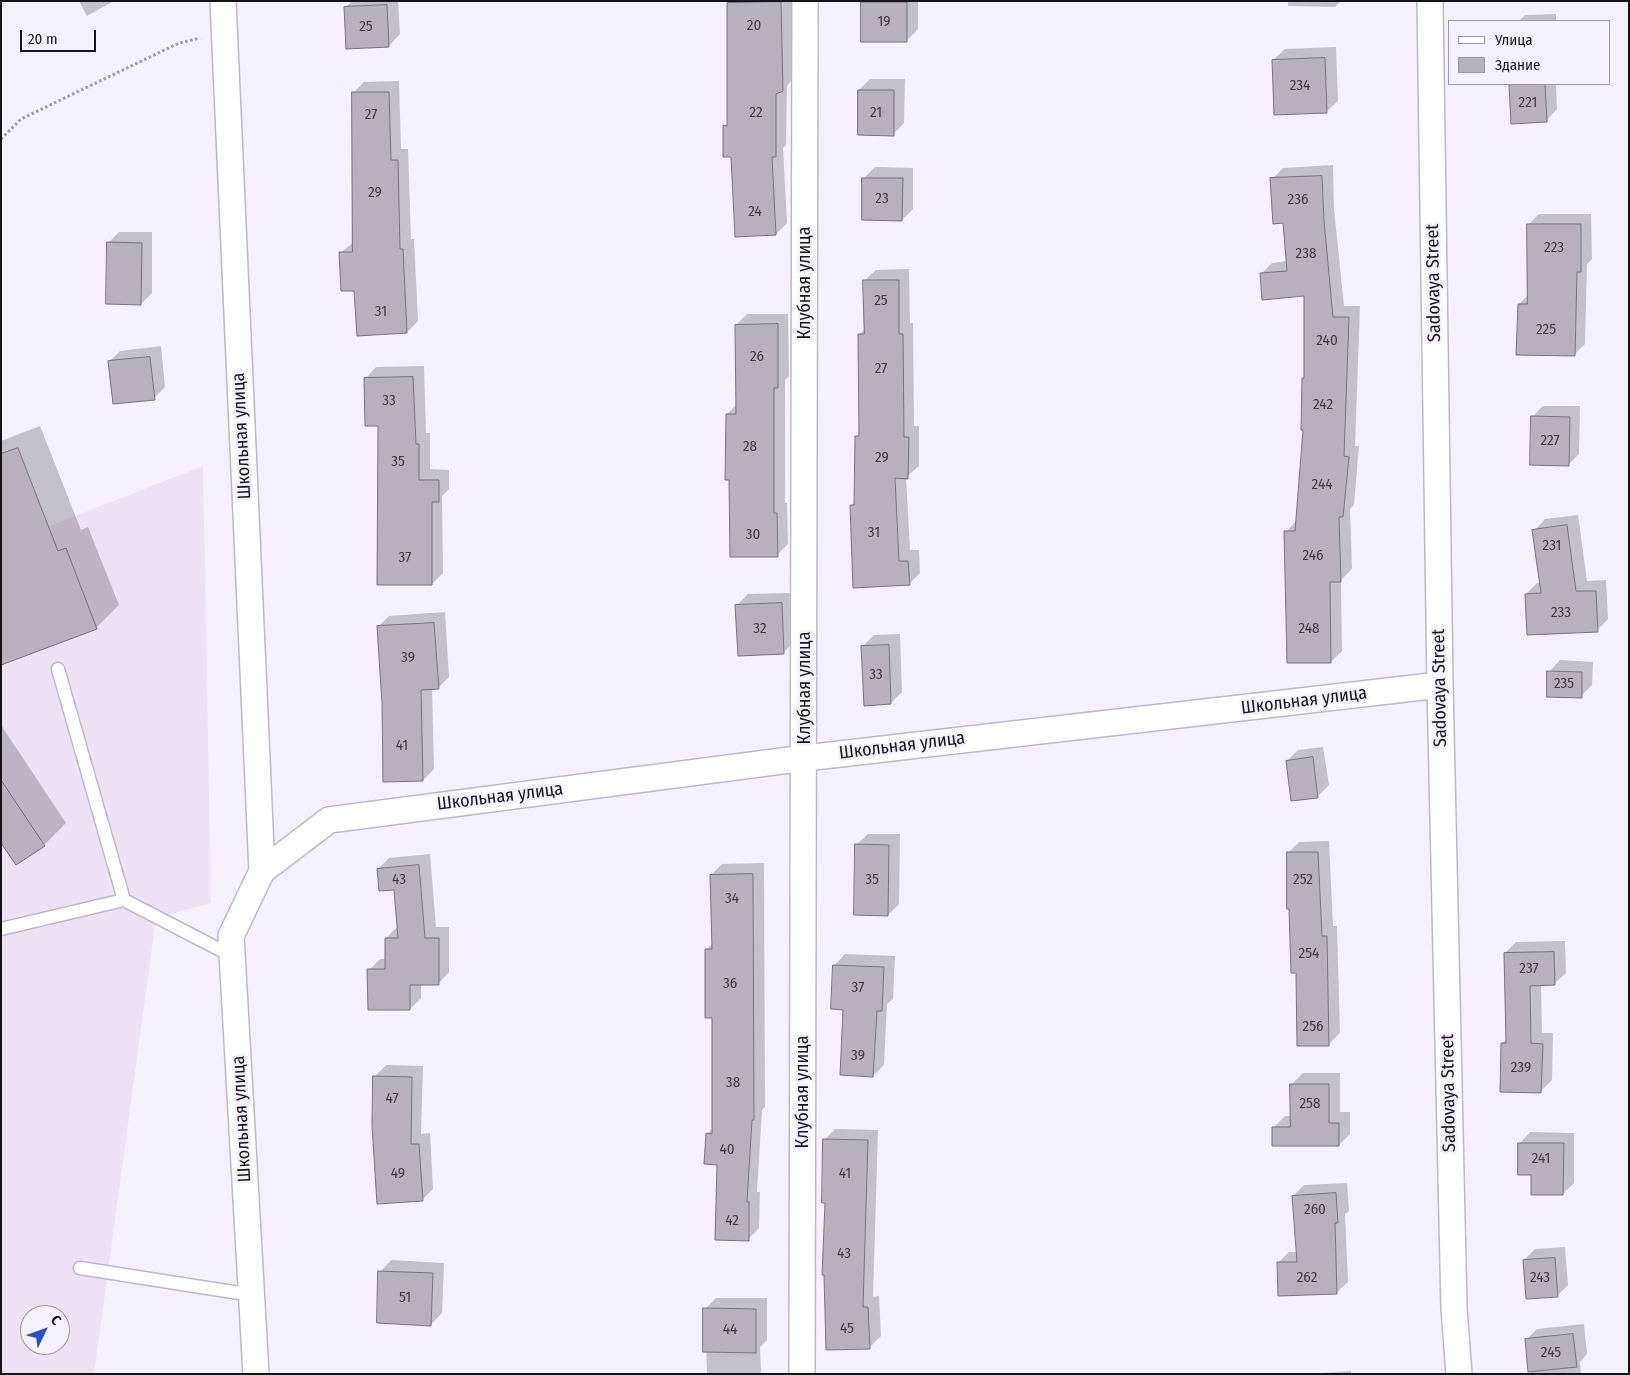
<!DOCTYPE html>
<html>
<head>
<meta charset="utf-8">
<style>
  body { margin:0 }
  #map { position:relative; width:1630px; height:1375px; overflow:hidden; background:#f6f0fc; font-family:"Fira Sans Condensed",sans-serif }
  canvas { display:block }
  .frame { position:absolute; inset:0; border:2px solid #151317; pointer-events:none }
  .legend { position:absolute; left:1448px; top:20px; width:162px; height:65px; box-sizing:border-box; background:#f6f0fc; border:1px solid #9c98a0; margin:0; padding:6px 9px; list-style:none; font-size:15px; color:#151317 }
  .legend li { display:flex; align-items:center; gap:10px; height:25px }
  .legend b { width:25px; border:1px solid #9c98a0 }
  .north { position:absolute; left:20px; top:1305px; width:50px; height:50px; box-sizing:border-box; background:#f6f0fc; border:1px solid #9c98a0; border-radius:50%; rotate:48deg; font-size:14px; font-weight:700; line-height:20px; text-align:center; color:#151317 }
  .north::after { content:''; display:block; margin:auto; width:18px; height:22px; background:#2e4fbf; clip-path:polygon(50% 0,100% 100%,50% 72%,0 100%) }
  .scale { position:absolute; left:20px; top:30px; width:76px; height:22px; box-sizing:border-box; border:2px solid #151317; border-top:0; padding-left:6px; font-size:15px; line-height:18px; white-space:nowrap; color:#151317; -webkit-text-stroke:4px #f6f0fc; paint-order:stroke }
</style>
</head>
<body>
<div id="map">
<canvas width="1630" height="1375"></canvas>
<div class="frame"></div>
<ul class="legend">
<li><b style="height:6px;background:#fff"></b>Улица</li>
<li><b style="height:14px;background:#b8b1bd"></b>Здание</li>
</ul>
<div class="north">С</div>
<div class="scale">20 m</div>
</div>
<script>
const ctx = document.querySelector('canvas').getContext('2d');
ctx.lineJoin = 'round';
function fill(path, color) { ctx.fillStyle = color; ctx.fill(path, 'evenodd'); }
function stroke(path, color, width, dash) { ctx.strokeStyle = color; ctx.lineWidth = width; ctx.lineCap = dash ? 'butt' : 'round'; ctx.setLineDash(dash || []); ctx.stroke(path); }
function drawText(font, color, halo, rows, align = 'center') {
  ctx.font = font + ' "Fira Sans Condensed",sans-serif'; ctx.lineWidth = 5; ctx.setLineDash([]); ctx.textBaseline = 'middle'; ctx.strokeStyle = halo; ctx.fillStyle = color; for (const [text, x, y, turn = 0] of rows) {
    ctx.save(); ctx.translate(x, y); ctx.rotate((+turn || 0) * Math.PI / 180); ctx.textAlign = isNaN(turn) ? turn : align; if (halo) ctx.strokeText(text, 0, 0); ctx.fillText(text, 0, 0); ctx.restore();
  }
}
const built = new Path2D(`
  M203,466l8,437 -55,15 -62,456h-93v-829zM30,1315h30v30h-30z`);
const shadow = new Path2D(`
  M79,1h35l-27,15z
  M352,1h46l2,33 -11,12 -44,-38z
  M730,1h62l1,78 -6,7 -1,59 -3,3 4,75 -11,11 -44,-78 -7,-30 4,-4 -1,-119z
  M863,1h55v28l-12,12z
  M1288,1h53l-6,6 -47,-1z
  M1556,14v7h-37l6,-6z
  M1336,47l2,54 -12,11 -53,-52 12,-11z
  M870,79h35l-1,44 -11,11 -34,-44z
  M399,81l2,68h7l3,90h3l4,82 -11,11 -51,-43 -16,-36 14,-11 -1,-149 11,-11z
  M1512,84h44l1,25 -11,12 -35,-35z
  M1333,165l1,44 10,97h16l-5,140h4l-5,59 -4,4 2,60 -11,11 1,71 -11,11 -45,-130 11,-12 8,-91 -2,-50 3,-3v-81l-45,-21 11,-11 16,-2 -4,-39 -12,-43 11,-11z
  M875,167l38,1v41l-11,11 -38,-42z
  M1539,214h52l1,45 -5,5 -2,80 -11,11 -55,-51 9,-9v-70z
  M119,232h33v61l-11,11 -33,-61z
  M909,269l1,54h3l1,103h5v40l-13,11 4,73h9l1,23 -11,11 -58,-78 5,-5v-64l5,-4 -2,-98 6,-6 -1,-48 12,-11z
  M747,314h41l1,62 -4,4v123h2l1,41 -11,11 -47,-76 -3,-65 10,-10 -1,-79z
  M161,346l4,41 -11,11 -45,-36 11,-11z
  M424,366l2,67h4v36l19,1v19l-7,7 1,77 -11,11 -67,-205 11,-12z
  M1543,406h37l-1,48 -11,11 -36,-48z
  M40,426l41,104 7,-3 31,78 -23,23 -95,36v-223z
  M1578,515l9,66 19,-1 2,39 -11,11 -71,-36 11,-11h4l-7,-52 11,-12z
  M792,593l2,49 -11,11 -46,-48 11,-11z
  M445,612l4,65 -11,11h-6l2,81 -11,11 -40,-77 -5,-76 11,-11z
  M900,634l2,58 -11,11 -29,-56 12,-12z
  M1560,660l33,2 -1,23 -11,11 -32,-24z
  M1,725l65,98 -22,22 -43,-4z
  M1323,747l6,38 -11,11 -31,-35 11,-11z
  M868,834h32l-1,70 -11,11 -32,-70z
  M1329,841l4,85h4l3,107 -11,11 -32,-73 -9,-118 11,-11z
  M430,854l6,73h13v45l-11,12h-17v14l-11,11 -41,-39 11,-11h6v-21l11,-11 -2,-38 -17,-20 11,-11z
  M764,863l1,244 -3,3 -5,82h3l-1,36 -11,11 -41,-105 6,-6v-111l-7,-67 7,-7 -2,-68 11,-11z
  M1565,941l1,32 -12,11h-13l1,49h11l-1,47 -11,11 -39,-48 5,-4 -2,-86 11,-11z
  M845,954l50,2 -2,43 -6,5 -3,61 -11,11 -28,-68 -11,-42z
  M386,1065l37,1 -2,68 9,-1 3,56 -11,11 -48,-123z
  M1303,1073h37v39h10v22l-11,11 -65,-18 11,-11h7v-32z
  M835,1129l43,1 -5,167 6,-1 2,40 -11,11 -44,-145 -2,-62z
  M1530,1132l44,1v50l-11,11 -31,-20 -13,-30z
  M1347,1183l2,28 -4,3 3,68 -12,11 -58,-30 11,-11h8l-4,-56 11,-11z
  M1565,1247l3,38 -11,11 -33,-36 11,-11z
  M391,1260l53,3 -2,50 -11,11 -51,-52z
  M716,1298h51v42l-7,7 1,27h-54l-2,-65z
  M1584,1324l3,30 -7,8 1,12h-50l-5,-34 11,-11z
  M1351,1371v3h-43z`);
const building = new Path2D(`
  M781,2l2,89 -7,3v63h-4l4,78 -41,2 -4,-80h-8v-32l4,1v-123z
  M861,2h46v40h-46z
  M387,5l2,42 -43,2 -2,-42z
  M1325,58l2,55 -53,2 -2,-55z
  M1545,84l2,38 -36,2 -2,-39z
  M858,90h36v46l-36,-1z
  M352,92h37l2,68h7l2,89h3l4,84 -50,3 -3,-45h-13l-2,-39h13z
  M1322,176l2,45 9,96h16l-5,139 5,1 -6,60h-4l2,65h-11l1,81h-44l-3,-132h11l8,-101h-2l1,-52h2v-82l-42,4 -2,-27 27,-2 -4,-48 -10,1 -3,-46z
  M862,178h41l-1,43 -40,-1z
  M1527,224h54v48h-4l-2,84 -59,-1 2,-51h9z
  M107,242l35,1 -1,62 -35,-1z
  M863,280h36v54h4l1,103h5l-1,42 -13,-1 4,83h9l2,24 -57,3 -3,-83h4l1,-69h4l-1,-102h6z
  M778,324v64h-4v125h3l1,44h-48l-1,-77h-4l1,-66h10l-1,-89z
  M150,357l5,43 -42,4 -5,-43z
  M413,377l3,67h3v36h20v22h-7v83h-55l1,-159h-13l-1,-48z
  M1531,416l39,1 -1,49 -39,-1z
  M18,448l40,103 8,-3 31,81 -96,36v-211z
  M1567,525l9,66h20l2,41 -71,3 -2,-41 16,-1 -9,-63z
  M782,603l2,51 -46,2 -3,-51z
  M434,623l5,66 -18,1 2,91 -40,1 -1,-79 -5,-77z
  M889,645l2,59 -27,2 -3,-60z
  M1547,671l35,1v26l-35,-1z
  M1313,757l5,41 -27,3 -5,-40z
  M1,780l44,66 -29,19 -15,-22z
  M855,844l34,1 -1,71 -34,-1z
  M1287,852h31l4,84h5l2,110h-32l-1,-73h-5l-2,-64h-2z
  M419,865l6,73h14v47h-29v25h-42l-1,-41h18v-31h13l-4,-48 -15,1 -2,-22z
  M753,874l1,246h-2l-5,82h2v39l-34,-1 2,-75 -13,-1 2,-31 6,1v-116h-7v-69h7l-2,-74z
  M1554,952l1,33 -25,1 1,57 12,1 -2,49 -41,-1 1,-49h5l-2,-90z
  M833,965l51,2 -2,44h-5l-4,66 -33,-2 3,-65 -12,-1z
  M373,1076l39,1 -1,67h8l4,57 -46,3 -5,-79z
  M1290,1084h39v39h10v23h-67v-19h18z
  M823,1139l45,1 -5,167h5l2,42 -44,1 -2,-75h-2l3,-72h-3z
  M1518,1143h46l-1,52h-32v-20h-13z
  M1336,1193l2,30h-3l2,71 -59,2 -1,-34h20l-5,-66z
  M1555,1258l3,39 -32,2 -3,-39z
  M378,1271l55,2 -2,53 -54,-3z
  M703,1308l53,1v44l-53,-1z
  M1573,1334l4,33 -49,5 -3,-33z`);
const path = new Path2D(`
  M1,139l20,-20 158,-76 21,-5`);
const service = new Path2D(`
  M58,669l66,231 108,56
  M1,929l123,-29
  M80,1268l172,27`);
const minor = new Path2D(`
  M223,1l39,870
  M1430,1l10,684 14,623 5,66
  M256,1374l-25,-438 31,-65 67,-51 476,-62 635,-73
  M802,1374l3,-1373`);
const numberNames = [
  ["19",884,22],
  ["20",754,26],
  ["25",366,27],
  ["234",1300,86],
  ["221",1528,103],
  ["22",756,113],
  ["21",876,113],
  ["27",371,115],
  ["29",375,193],
  ["23",882,199],
  ["236",1298,200],
  ["24",755,212],
  ["223",1554,248],
  ["238",1306,254],
  ["25",881,301],
  ["31",381,312],
  ["225",1546,330],
  ["240",1327,341],
  ["26",757,357],
  ["27",881,369],
  ["33",389,401],
  ["242",1323,405],
  ["227",1550,441],
  ["28",750,447],
  ["29",882,458],
  ["35",398,462],
  ["244",1322,485],
  ["31",874,533],
  ["30",753,535],
  ["231",1552,546],
  ["246",1313,556],
  ["37",405,558],
  ["233",1561,613],
  ["32",760,629],
  ["248",1309,629],
  ["39",408,658],
  ["33",876,675],
  ["235",1564,684],
  ["41",402,746],
  ["43",399,880],
  ["35",872,880],
  ["252",1303,880],
  ["34",732,899],
  ["254",1309,954],
  ["237",1529,969],
  ["36",730,984],
  ["37",858,988],
  ["256",1313,1027],
  ["39",858,1056],
  ["239",1521,1068],
  ["38",733,1083],
  ["47",392,1099],
  ["258",1310,1104],
  ["40",727,1150],
  ["241",1541,1159],
  ["49",398,1174],
  ["41",845,1174],
  ["260",1315,1210],
  ["42",732,1221],
  ["43",844,1254],
  ["262",1307,1278],
  ["243",1540,1278],
  ["51",405,1298],
  ["45",847,1329],
  ["44",730,1330],
  ["245",1551,1353]
];
const streetNames = [
  ["Клубная улица",805,283,-90],
  ["Sadovaya Street",1434,283,-91],
  ["Школьная улица",242,436,-93],
  ["Клубная улица",805,688,-90],
  ["Sadovaya Street",1440,688,-91],
  ["Школьная улица",1304,701,-7],
  ["Школьная улица",902,746,-7],
  ["Школьная улица",500,797,-7],
  ["Клубная улица",803,1092,-90],
  ["Sadovaya Street",1449,1093,-91],
  ["Школьная улица",242,1119,-93]
];
fill(built, '#ece2f4');
fill(shadow, '#0003');
fill(building, '#b8b1bd');
stroke(building, '#77717c', 1);
stroke(service, '#beb8c3', 15);
stroke(minor, '#beb8c3', 28);
stroke(path, '#9f9aa3', 3, [2.5, 2.5]);
stroke(service, '#fff', 12);
stroke(minor, '#fff', 25);
drawText('15px', '#3e3a40', null, numberNames);
drawText('18px', '#151317', '#f6f0fc', streetNames);
</script>
</body>
</html>
